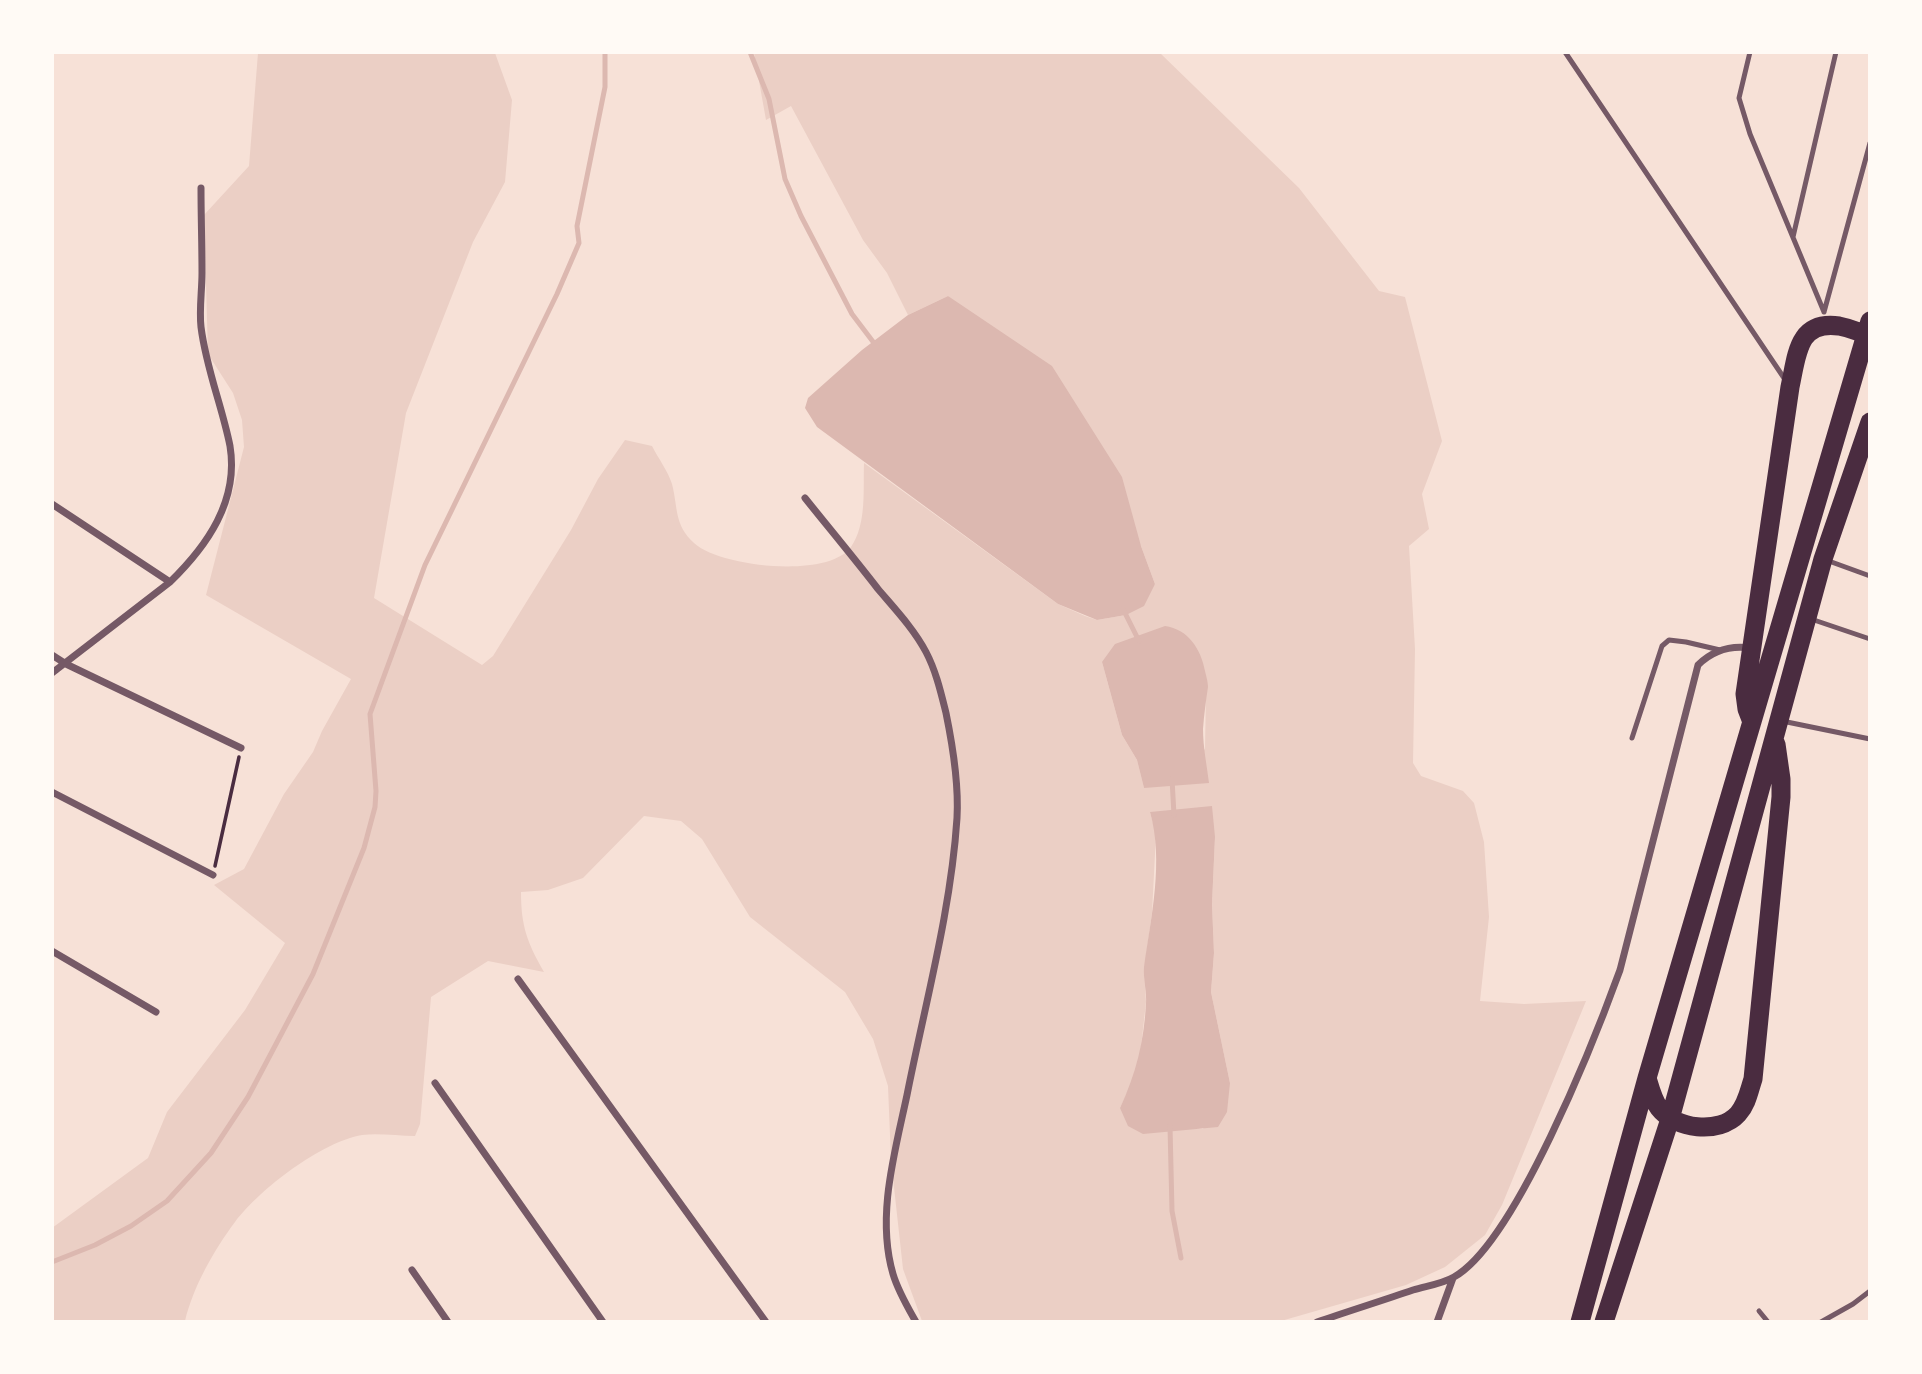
<!DOCTYPE html>
<html>
<head>
<meta charset="utf-8">
<style>
  body { margin:0 }
  #map { position:relative; width:1922px; height:1374px; overflow:hidden; background:#f7e1d7; font-family:"PT Sans",sans-serif }
  canvas { display:block }
  .frame { position:absolute; inset:0; border:54px solid #fffaf5; pointer-events:none }
</style>
</head>
<body>
<div id="map">
<canvas width="1922" height="1374"></canvas>
<div class="frame"></div>
</div>
<script>
const ctx = document.querySelector('canvas').getContext('2d');
ctx.lineJoin = 'round';
function fill(path, color) { ctx.fillStyle = color; ctx.fill(path, 'evenodd'); }
function stroke(path, color, width, dash) { ctx.strokeStyle = color; ctx.lineWidth = width; ctx.lineCap = dash ? 'butt' : 'round'; ctx.setLineDash(dash || []); ctx.stroke(path); }
const green = new Path2D(`
  M258,53h237l17,47 -7,82 -32,60 -67,171 -32,185 108,67 11,-9 78,-126 27,-51 27,-39 27,6c6,12 16,25 20,38 6,23 2,41 22,59 26,24 134,36 157,4 16,-23 12,-58 13,-84l194,141 27,12 12,4 29,-5 29,-31 -14,-38 -193,-250 -40,19 -21,-42 -24,-33 -72,-134 -25,14 -12,-67h406l139,135 80,103 26,6 37,144 -20,53 7,35 -20,17 6,103 -2,114 8,13 42,15 11,12 10,39 5,75 -9,84 44,3 62,-3 -84,204 -17,30 -40,32 -39,18 -125,36h-359l-19,-52 -12,-109 -3,-74 -15,-47 -28,-47 -95,-75 -48,-78 -21,-18 -37,-5 -61,62 -35,12 -27,2c0,34 6,50 23,80l-56,-11 -57,36 -11,127 -5,12c-17,0 -36,-3 -53,-1 -41,7 -102,54 -127,87 -21,28 -42,65 -50,99h-132l-1,-93 96,-70 19,-46 78,-102 40,-67 -71,-58 30,-16 40,-75 29,-42 9,-21 29,-52 -145,-84 38,-148 -2,-27 -9,-27 -25,-39 -4,-139 45,-49zM1102,662l104,30 -1,57 -61,39 -7,-28 -15,-25zM1150,812l65,25 -3,67 2,49 -3,39 19,91 -27,46 -19,-1 -64,-20 12,-25 8,-27 6,-54 -2,-31 8,-58 4,-79z`);
const water = new Path2D(`
  M948,296l104,70 70,111 19,69 14,38 -11,22 -18,9 -29,5 -39,-16 -241,-177 -12,-19 3,-10 54,-48 46,-35z
  M1165,626c23,3 36,23 40,45 1,4 3,11 3,16 -2,13 -4,28 -5,42 0,18 4,37 6,54l-65,5 -7,-28 -15,-25 -20,-73 13,-18z
  M1212,806l3,31 -3,67 2,49 -3,39 19,91 -3,29 -9,15 -75,7 -15,-8 -8,-18c16,-34 24,-67 26,-104 1,-12 -3,-25 -2,-37 7,-50 20,-106 6,-155z`);
const stream = new Path2D(`
  M750,52l19,47 16,80 16,37 51,98 25,33
  M1123,609l16,32
  M1172,779l2,36
  M1170,1126l2,85 9,47
  M52,1262l43,-17 36,-19 36,-25 44,-48 37,-56 65,-123 51,-126 11,-41 1,-16 -6,-77 55,-149 132,-271 22,-51 -2,-17 28,-139v-35`);
const path = new Path2D(`
  M215,866l24,-109`);
const service = new Path2D(`
  M1565,52l221,329
  M1750,52l-11,46 11,36 74,178
  M1793,237l43,-185
  M1824,312l46,-169
  M1826,560l44,16
  M1811,619l59,20
  M1782,721l88,18
  M1632,738l30,-92 7,-6 17,2 34,8
  M1759,1311l9,11
  M1821,1322l32,-18 17,-13`);
const minor = new Path2D(`
  M805,498c24,30 49,60 73,91 17,20 36,40 48,63 10,19 15,41 20,61 7,34 13,70 11,105 -6,93 -32,186 -50,277 -12,57 -31,121 -14,179 5,17 14,32 23,48
  M52,504l118,78
  M52,655l14,9 175,84
  M52,673l118,-91c37,-36 69,-81 60,-136 -8,-40 -24,-78 -29,-119 -2,-17 1,-36 1,-54 0,-28 -1,-57 -1,-85
  M52,792l161,83
  M52,951l104,61
  M518,979l248,343
  M435,1083l168,239
  M412,1270l36,52
  M1317,1322c32,-11 64,-21 96,-32 13,-4 29,-6 41,-13 61,-34 141,-238 166,-307l78,-305c15,-15 32,-20 53,-17
  M1437,1322l16,-44`);
const motorway = new Path2D(`
  M1752,722l-5,-13 -2,-15 45,-307c7,-31 7,-67 49,-61 10,2 23,6 31,13
  M1647,1078c3,10 6,22 12,30 16,21 60,27 79,6 9,-10 11,-23 15,-35l28,-282v-18l-5,-35
  M1580,1322l67,-244 223,-757
  M1604,1322l66,-203 153,-560 47,-137`);
fill(green, '#ebcfc5');
fill(water, '#dcb8b0');
stroke(stream, '#dcb8b0', 5);
stroke(path, '#4a2c40', 3.5);
stroke(service, '#755966', 5);
stroke(minor, '#755966', 7);
stroke(motorway, '#4a2c40', 19);
</script>
</body>
</html>
